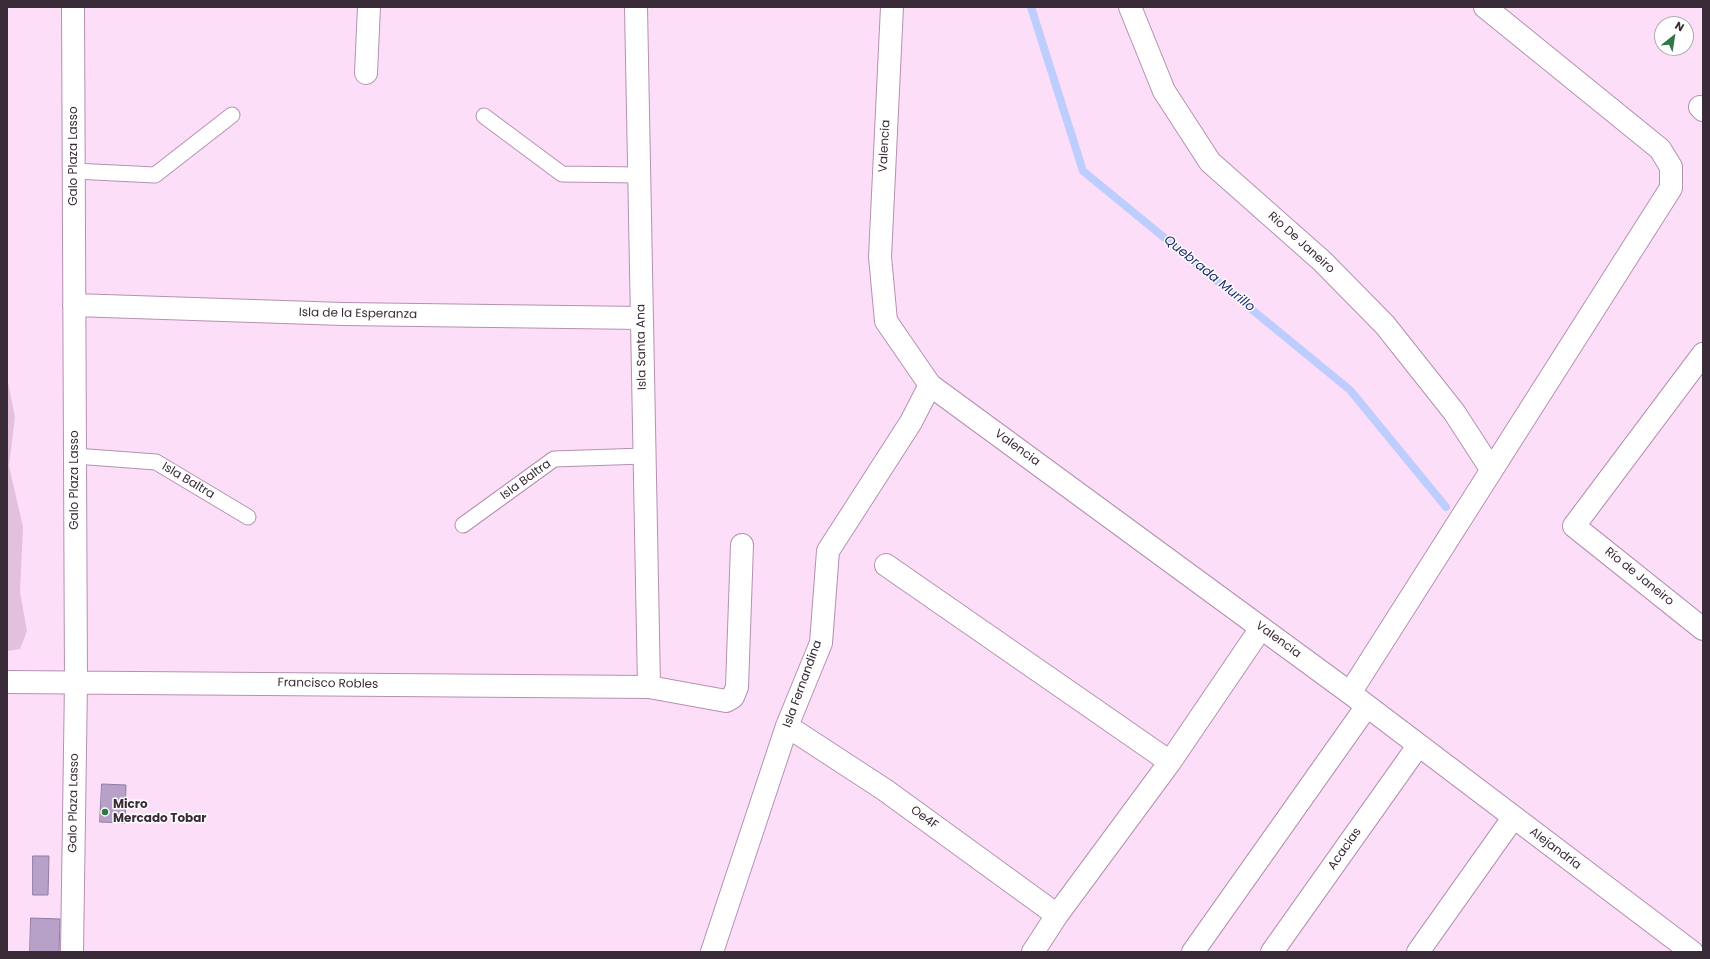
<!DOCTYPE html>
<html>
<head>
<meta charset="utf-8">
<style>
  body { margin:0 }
  #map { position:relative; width:1710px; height:959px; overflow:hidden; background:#fddef8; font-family:Poppins,sans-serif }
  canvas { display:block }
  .frame { position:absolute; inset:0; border:8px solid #392b37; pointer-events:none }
  .north { position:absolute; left:1654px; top:16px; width:40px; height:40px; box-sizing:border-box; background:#fff; border:1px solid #b0aaaf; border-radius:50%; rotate:30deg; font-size:11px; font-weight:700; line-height:16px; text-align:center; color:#392b37 }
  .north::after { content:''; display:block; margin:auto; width:14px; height:18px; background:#2f7845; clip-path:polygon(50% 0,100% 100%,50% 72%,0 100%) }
</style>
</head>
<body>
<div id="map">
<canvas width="1710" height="959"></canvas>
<div class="frame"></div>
<div class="north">N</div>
</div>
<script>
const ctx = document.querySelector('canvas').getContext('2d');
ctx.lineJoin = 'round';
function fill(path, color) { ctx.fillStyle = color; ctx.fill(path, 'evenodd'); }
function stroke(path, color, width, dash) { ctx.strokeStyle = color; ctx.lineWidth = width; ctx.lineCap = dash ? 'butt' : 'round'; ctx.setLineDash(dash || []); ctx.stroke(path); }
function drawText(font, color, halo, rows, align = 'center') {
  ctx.font = font + ' Poppins,sans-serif'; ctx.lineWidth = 3; ctx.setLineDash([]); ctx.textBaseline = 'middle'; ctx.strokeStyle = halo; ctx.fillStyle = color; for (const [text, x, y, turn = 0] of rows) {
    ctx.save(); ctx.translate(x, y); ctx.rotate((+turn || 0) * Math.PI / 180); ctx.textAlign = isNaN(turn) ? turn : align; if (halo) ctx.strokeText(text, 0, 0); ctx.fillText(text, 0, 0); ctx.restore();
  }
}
const green = new Path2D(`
  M7,378l8,39 -6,49 14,61 -3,65 7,39 -7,18 -13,2z`);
const stream = new Path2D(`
  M1031,7l52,164 267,219 96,117`);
const building = new Path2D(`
  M102,784l24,1 -1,38 -25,-1z
  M33,856h16l-1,39h-15z
  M31,918l29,1 -1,33h-29z`);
const lane = new Path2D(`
  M484,116l78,58 77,1
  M74,171l81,4 77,-60
  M75,456l81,6 92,55
  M463,525l91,-66 90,-3`);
const street = new Path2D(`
  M636,7l13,680
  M892,7l-12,250 6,64 44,64 420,308 342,259
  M1130,7l34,84 46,71 112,99 63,64 69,87 37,57
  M366,73l3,-66
  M1700,107l3,3
  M74,305l269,9 299,4
  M1703,354l-129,172 129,103
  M886,565l284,197
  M7,682l642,5 77,14 7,-4 4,-10 5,-142
  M1350,693l321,-505v-21l-11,-18 -175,-142
  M787,726l98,64 172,125
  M72,952l4,-270 -3,-675
  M712,952l75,-226 34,-83 7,-92 83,-129 19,-37
  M1033,952l24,-37 113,-153 91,-134
  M1193,952l174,-246
  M1272,952l146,-206
  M1418,952l95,-134`);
const markers = [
  [105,812,4,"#2f7845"]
];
const streetNames = [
  ["Valencia",885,146,-87],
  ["Galo Plaza Lasso",74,156,-90],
  ["Rio De Janeiro",1301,243,42],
  ["Isla de la Esperanza",358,314,1],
  ["Isla Santa Ana",642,347,-91],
  ["Valencia",1017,448,36],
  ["Galo Plaza Lasso",75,480,-90],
  ["Isla Baltra",526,480,-36],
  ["Isla Baltra",188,481,31],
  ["Río de Janeiro",1639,577,39],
  ["Valencia",1278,640,36],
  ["Francisco Robles",328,684,1],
  ["Isla Fernandina",803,684,-70],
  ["Galo Plaza Lasso",74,803,-89],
  ["Oe4F",924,818,36],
  ["Acacias",1345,849,-55],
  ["Alejandría",1555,849,37]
];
const poiNames = [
  ["Micro",113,805],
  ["Mercado Tobar",113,819]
];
const waterNames = [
  ["Quebrada Murillo",1209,274,39]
];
fill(green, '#e3c1de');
stroke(stream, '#bdcdfd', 8);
fill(building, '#b8a1c8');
stroke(building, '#917ca1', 1);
stroke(lane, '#b491b0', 17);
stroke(street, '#b491b0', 24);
stroke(lane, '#fff', 15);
stroke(street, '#fff', 22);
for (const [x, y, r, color] of markers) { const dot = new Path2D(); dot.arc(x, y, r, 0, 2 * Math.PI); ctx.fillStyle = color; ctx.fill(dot); stroke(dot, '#fff', 1.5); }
drawText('12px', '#392b37', '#fff', streetNames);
drawText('bold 12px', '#392b37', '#fff', poiNames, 'left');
drawText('italic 13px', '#202d71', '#fff', waterNames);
</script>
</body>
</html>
